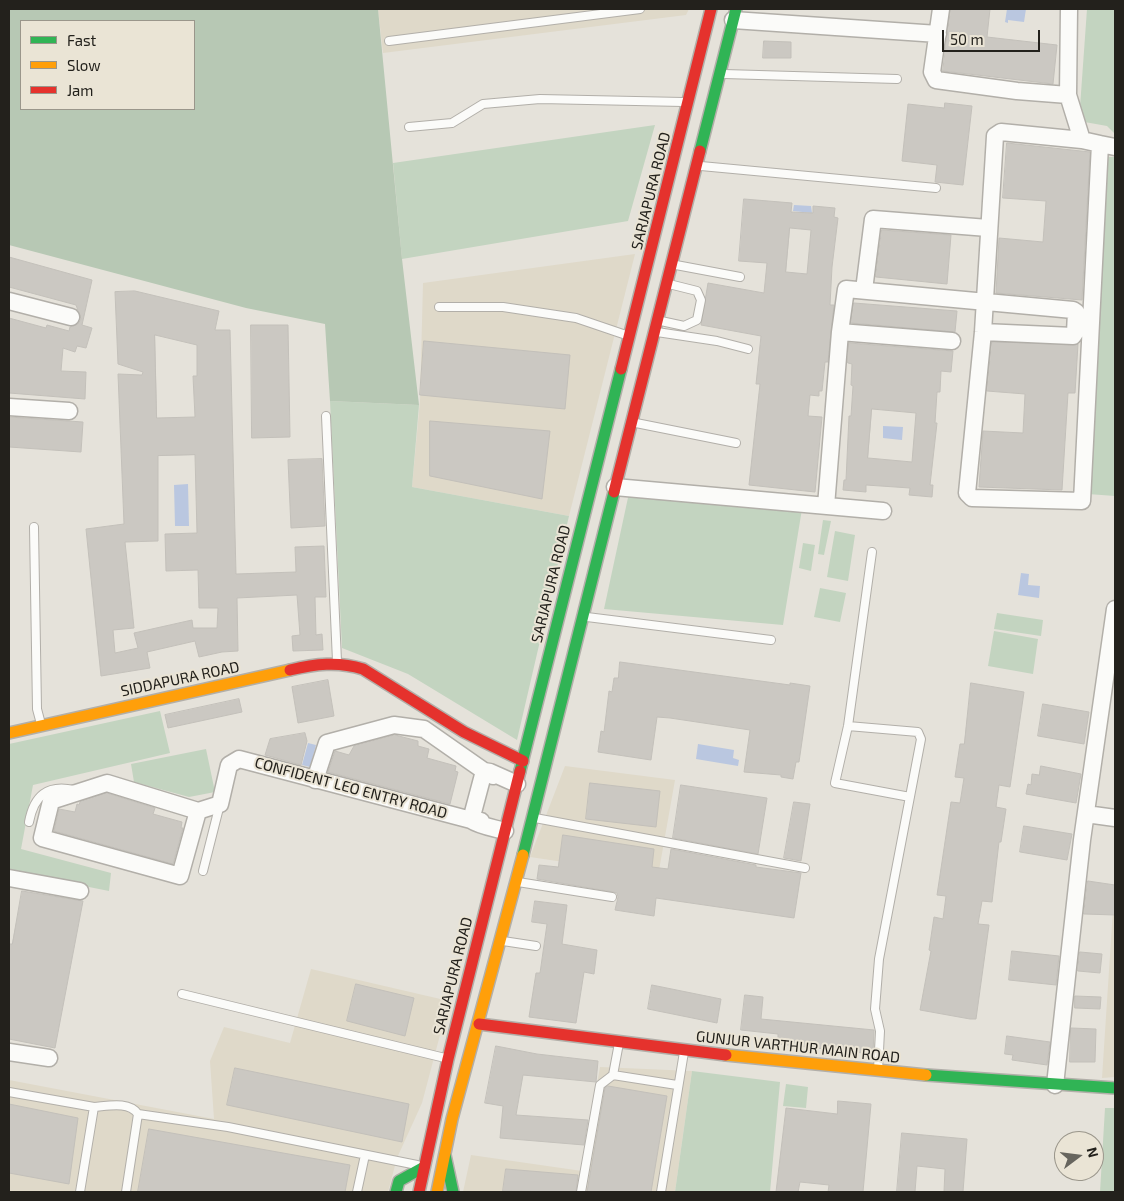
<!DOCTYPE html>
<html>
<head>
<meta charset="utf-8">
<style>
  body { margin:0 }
  #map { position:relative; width:1124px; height:1201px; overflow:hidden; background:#e5e2da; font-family:"Exo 2",sans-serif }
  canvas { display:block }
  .frame { position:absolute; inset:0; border:10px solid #23211c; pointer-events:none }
  .legend { position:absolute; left:20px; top:20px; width:175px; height:90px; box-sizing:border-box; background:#eae4d5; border:1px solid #9a968b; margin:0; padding:6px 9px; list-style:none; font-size:15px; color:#23211c }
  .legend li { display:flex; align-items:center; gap:10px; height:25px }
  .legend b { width:25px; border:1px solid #9a968b }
  .north { position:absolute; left:1054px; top:1131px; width:50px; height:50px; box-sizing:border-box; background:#eae4d5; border:1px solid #9a968b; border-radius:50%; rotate:75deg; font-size:14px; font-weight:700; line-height:20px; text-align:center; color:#23211c }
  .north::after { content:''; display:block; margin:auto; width:18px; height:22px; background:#67655e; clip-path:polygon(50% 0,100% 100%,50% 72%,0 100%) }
  .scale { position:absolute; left:942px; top:30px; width:98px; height:22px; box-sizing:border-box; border:2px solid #23211c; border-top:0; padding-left:6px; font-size:15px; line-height:18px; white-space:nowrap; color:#23211c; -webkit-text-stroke:4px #eae4d5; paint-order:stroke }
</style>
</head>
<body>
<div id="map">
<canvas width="1124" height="1201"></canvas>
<div class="frame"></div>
<ul class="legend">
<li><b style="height:6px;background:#30b455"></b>Fast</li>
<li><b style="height:6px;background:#ff9f0a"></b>Slow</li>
<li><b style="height:6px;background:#e5322d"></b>Jam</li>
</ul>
<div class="north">N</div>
<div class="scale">50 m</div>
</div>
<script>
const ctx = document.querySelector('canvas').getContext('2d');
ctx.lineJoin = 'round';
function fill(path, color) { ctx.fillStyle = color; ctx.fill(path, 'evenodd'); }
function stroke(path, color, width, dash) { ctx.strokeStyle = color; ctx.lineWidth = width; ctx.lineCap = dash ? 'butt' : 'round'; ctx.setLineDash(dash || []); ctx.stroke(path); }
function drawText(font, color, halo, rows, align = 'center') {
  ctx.font = font + ' "Exo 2",sans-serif'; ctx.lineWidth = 4; ctx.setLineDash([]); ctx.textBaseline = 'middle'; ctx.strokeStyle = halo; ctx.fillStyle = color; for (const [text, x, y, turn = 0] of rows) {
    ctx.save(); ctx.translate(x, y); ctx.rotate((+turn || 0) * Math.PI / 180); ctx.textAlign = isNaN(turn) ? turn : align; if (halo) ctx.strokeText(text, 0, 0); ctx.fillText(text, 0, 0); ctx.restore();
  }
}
const built = new Path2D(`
  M378,9h311l-3,6 -303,38z
  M635,254l-66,262 -157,-29 8,-86 3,-118z
  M565,766l110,14 -17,96 -128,-19z
  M1114,894l1,183 -13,1z
  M311,969l138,32 -27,102 -25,55 -9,34h-379v-112l205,39 -4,-58 14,-34 66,16z
  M600,1067l92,4 -17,121h-212l8,-37 111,16z`);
const green = new Path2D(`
  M1087,9h28v125l-8,-8 -28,-5z
  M655,125l-27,96 -226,38 -9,-96z
  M1108,157h7v339l-27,-2z
  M330,401l89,4 -7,82 157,29 -52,224 -109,-66 -66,-26z
  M629,493l173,16 -19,116 -179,-16z
  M823,520l8,1 -7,34 -6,-1z
  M835,531l20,4 -7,46 -21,-4z
  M803,543l12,2 -4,26 -12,-3z
  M820,588l26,5 -6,29 -26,-5z
  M997,613l46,7 -2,16 -47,-7z
  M994,631l44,8 -5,35 -45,-8z
  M160,711l10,42 -137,32 -12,64 90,24 -2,18 -100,-20v-127z
  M206,749l9,43 -26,5 -55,-15 -3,-18z
  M692,1071l88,11 -10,110h-95z
  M786,1084l22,3 -2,21 -23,-2z
  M1105,1108h10v84h-15z`);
const forest = new Path2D(`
  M9,9h369l24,250 17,146 -89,-4 -5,-77 -79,-16 -237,-63zM21,21h173v88h-173z`);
const water = new Path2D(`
  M1007,9h19l-2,13 -16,-2v3l-3,-1z
  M794,205l17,1 1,7 -19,-2z
  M883,426l20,1 -1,13 -19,-2z
  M188,484l1,42h-14l-1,-41z
  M1021,573l8,1 -1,11 12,1 -1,12 -21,-3z
  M308,743l8,2 -6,22 -8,-2z
  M698,744l36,6 -1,8 6,2 -1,6 -42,-7z`);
const building = new Path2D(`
  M951,9h39l-3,28 70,8 -4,39 -110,-13z
  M764,41l27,1v16h-28z
  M945,103l27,3 -9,79 -28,-3 2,-17 -35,-4 6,-57 36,4z
  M1007,143l83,9 -8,148 -86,-7 3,-55 44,4 3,-41 -43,-3z
  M744,199l48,4 -1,9 22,1v-7l22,2 -1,9 4,1 -6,49 -2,38h4l-6,57h-3l-3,29h-3v5l-9,-1 -2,21 14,1 -7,75 -66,-7 11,-101h-4l5,-48 -60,-11 7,-42 56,10 3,-30 -28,-2zM790,228l21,2 -4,44 -21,-2z
  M882,230l69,5 -4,49 -71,-7z
  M9,257l83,23 -10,45 10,3 -6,20 -9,-2 -2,6 -12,-4 -2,23 25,1 -1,27 -76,-6v-75l37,10 1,-3 22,6 1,-4 8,-3 3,-5 -5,-14 -67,-18z
  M135,291l84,20 -4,19h15l6,244 60,-2 -1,-25 29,-1 2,51h-11l1,38 6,-1 1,16 -30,1 -1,-15 8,-1 -3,-40 -60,3 1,53 -16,1 -23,5 -4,-16 -48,11 3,16 -49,8 -15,-147 38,-5 -6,-150 24,1 1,-3 -25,-8 -3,-72zM155,335l42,10v31h-4l2,41 -38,1zM195,455l2,78 -32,1 1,37 32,-1 1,38h19l-1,20h-24l-1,-8 -58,13 4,15 -23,5 -2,-23 21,-2 -9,-86 33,-1v-85z
  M854,303l103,8 -2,21 -104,-9z
  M251,325h37l2,112 -38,1z
  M424,341l146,14 -5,54 -145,-14z
  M992,342l86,2 -3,49h-7l-6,97 -83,-3 4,-56 40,2 2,-39 -38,-3z
  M849,343l104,8 -2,21 -10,-1 -1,21h-3l-2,31h2l-7,62h3l-1,12 -23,-2 1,-7 -44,-3v7l-23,-2 1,-10h2l3,-64h2l2,-30 -2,-1 1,-21 -4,-1zM872,409l44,4 -4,49 -44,-4z
  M9,417l74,5 -2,30 -72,-5z
  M430,421l120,10 -8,68 -112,-23z
  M322,459l3,67 -34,2 -3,-68z
  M620,662l170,23v-2l20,3 -11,76h-3l-3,17 -12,-2v-2l-37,-3 6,-42 -80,-12 -13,-1 -6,43 -53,-8 3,-21 3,1 5,-41 3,1 2,-14h4z
  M328,680l6,36 -36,7 -6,-36z
  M971,683l53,9 -14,95 -11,-2 -3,22 10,2 -5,33h-2l-7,60 -10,-1 -4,23 11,1 -13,94h-6l-50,-9 11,-59 -2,-1 5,-33 9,2 3,-23 -9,-1 14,-93 9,1 4,-25 -9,-1 5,-33h4z
  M239,699l3,13 -74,16 -3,-13z
  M1043,704l46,8 -5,32 -46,-8z
  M305,733l2,8 -6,24 -36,-10 5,-16z
  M395,735l23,6v5l11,3 -2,9 29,8 -1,5 3,1 -8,32 -122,-32 7,-21 14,4 5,-9z
  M1041,766l40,8 -5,29 -50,-9 2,-10 3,1 1,-11 7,1z
  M590,783l70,8 -4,36 -70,-8z
  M681,785l86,13 -9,56 -85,-16z
  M107,793l48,15 -2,6 29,8 -1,6h2l-10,36 -119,-33 5,-22 16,3 2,-8 2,1 1,-3z
  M794,802l16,2 -9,57 -17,-3z
  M1024,826l48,8 -5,26 -47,-8z
  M563,835l91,14 -2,18 16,2 3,-20 85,16v2l45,6 -7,45 -138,-20 -2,18 -39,-6 3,-13 -1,-4 -4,-1 -76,-13 2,-14 19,2z
  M1088,881l27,4v30l-31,-1z
  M22,891l61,10 -28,147 -46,-9v-95h3z
  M535,901l32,4 -5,39 35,6 -3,24 -10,-2 -8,51 -47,-6 7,-44h4l7,-49 -15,-2z
  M1012,951l47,5 -3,29 -47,-5z
  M1080,952l22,2 -2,19 -22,-2z
  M356,984l58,14 -9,38 -58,-15z
  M652,985l69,14 -4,24 -69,-14z
  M745,995l18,2 -2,22 113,11 -1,24 -95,-10v-10l-37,-4z
  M1075,996l26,1 -1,12 -25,-1z
  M1071,1028l25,1 -1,33h-25z
  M1007,1036l43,6 -3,23 -35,-5 1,-5 -8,-1z
  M496,1046l41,8 61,7 -2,21 -73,-7 -7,40 72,5 -4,25 -84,-7 3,-32 -18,-3z
  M235,1068l174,36 -7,38 -175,-37z
  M608,1086l59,10 -16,96h-64l18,-104z
  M838,1101l33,3 -8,88h-35l1,-7 -29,-3 -2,10h-22l10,-84 51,6z
  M9,1104l69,14 -9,66 -60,-11z
  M149,1129l201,36 -5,27h-207z
  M902,1133l65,6 -4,53h-19l1,-23 -28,-3 -2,26h-18z
  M506,1169l72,6 -2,17 -73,-1z`);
const lane = new Path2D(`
  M389,41l251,-32
  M724,74l173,5
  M409,127l43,-4 31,-19 57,-5 143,3
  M701,166l235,22
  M676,265l64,12
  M439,307h64l73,11 50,17
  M661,321l23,5 13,-6 4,-20 -4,-9 -28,-7
  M657,332l60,9 31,8
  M326,416l11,245
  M636,423l100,20
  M34,527l3,182 4,15
  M872,552l-24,174 -13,57 75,14
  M587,617l184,23
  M848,726l70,6 3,7 -42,220 -4,50 5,22 -2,39
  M535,818l270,50
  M29,822c5,-26 18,-38 45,-32
  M203,871l17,-67
  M518,882l94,15
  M503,941l33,5
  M182,994l263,64
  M613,1075l64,10
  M9,1092l85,15 -14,85
  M94,1107c14,-1 35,-6 44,7
  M126,1192l12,-78 90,13 189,38
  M357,1192l8,-37
  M581,1192l19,-107 13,-10 6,-32
  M661,1192l23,-140`);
const street = new Path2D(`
  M941,9l-9,63 4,8 81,11 51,4
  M1069,9l-1,86 14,45 18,4 -18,357 -110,-3 -5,-5 16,-161 12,-196 6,-4 81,8
  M733,20l205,14
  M1100,144l15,3
  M864,290l9,-71 115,9
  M9,301l62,16
  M840,332l112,9
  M9,407l60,4
  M615,487l268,24
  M826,506l14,-174 6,-43 227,21 3,2 -1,21 -2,3 -90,-4
  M315,780l12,-37 67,-18 30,4 60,42 6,1 27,12
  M198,811l-18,65 -138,-38 9,-37 56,-18 91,28 22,-7 9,-39 10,-6 232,61c9,6 23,8 34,11
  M1086,814l29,4
  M481,821l-10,-1 13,-49 9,5
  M9,878l71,13
  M9,1052l40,6
  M1055,1085l27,-245 33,-231`);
const fast = new Path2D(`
  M700,151l36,-142
  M520,771l101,-402
  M523,855l91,-363
  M926,1075l189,13
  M445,1155l8,37
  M396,1192l3,-11 25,-14`);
const slow = new Path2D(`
  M9,733l281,-63
  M726,1055l200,20
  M437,1192l15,-73 71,-264`);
const jam = new Path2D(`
  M621,369l90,-360
  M614,492l86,-341
  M290,670c25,-6 48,-9 73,-1l101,63 59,29
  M479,1024l247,31
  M419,1192l29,-133 72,-288`);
const streetNames = [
  ["SARJAPURA ROAD",651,191,-76],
  ["SARJAPURA ROAD",551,584,-76],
  ["SIDDAPURA ROAD",180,679,-12],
  ["CONFIDENT LEO ENTRY ROAD",351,788,15],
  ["SARJAPURA ROAD",453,976,-76],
  ["GUNJUR VARTHUR MAIN ROAD",798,1047,6]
];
fill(built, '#dfd9c9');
fill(green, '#c3d4c0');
fill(forest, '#b7c8b4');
fill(water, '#bac7e0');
fill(building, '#cbc8c2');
stroke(building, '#c3c0ba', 1);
stroke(lane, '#b2afa9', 10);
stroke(street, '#b2afa9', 19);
stroke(fast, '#b2afa9', 14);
stroke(slow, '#b2afa9', 14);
stroke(jam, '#b2afa9', 14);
stroke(lane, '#fbfbf9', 8);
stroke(street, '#fbfbf9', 16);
stroke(fast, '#30b455', 11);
stroke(slow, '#ff9f0a', 11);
stroke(jam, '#e5322d', 11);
drawText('15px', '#23211c', '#eae4d5', streetNames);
</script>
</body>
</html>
